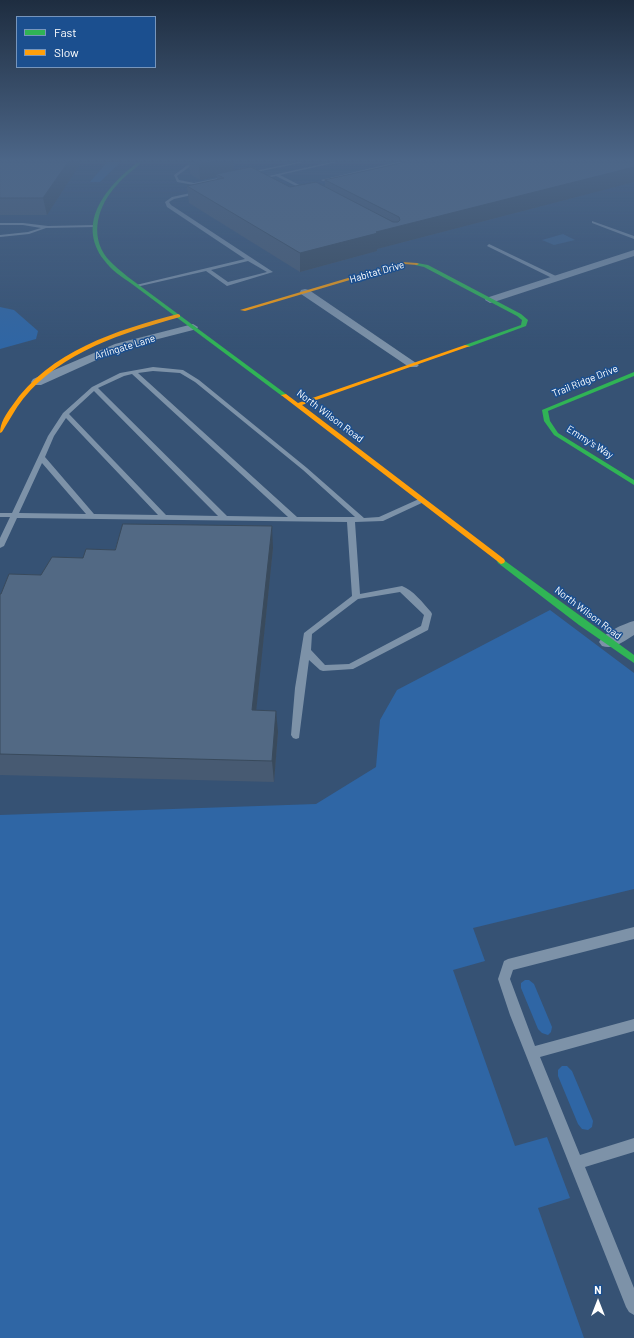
<!DOCTYPE html>
<html>
<head>
<meta charset="utf-8">
<style>
  body { margin:0 }
  #map { position:relative; width:634px; height:1338px; overflow:hidden; background:#365274; font-family:Barlow,sans-serif }
  canvas { display:block }
  .legend { position:absolute; left:16px; top:16px; width:140px; height:52px; box-sizing:border-box; background:#1b4f8f; border:1px solid #7695bc; margin:0; padding:5px 7px; list-style:none; font-size:12px; color:#fff }
  .legend li { display:flex; align-items:center; gap:8px; height:20px }
  .legend b { width:20px; border:1px solid #7695bc }
  .north { position:absolute; left:578px; top:1282px; width:40px; height:40px; -webkit-text-stroke:3px #1b4f8f; paint-order:stroke; rotate:0deg; font-size:11px; font-weight:700; line-height:16px; text-align:center; color:#fff }
  .north::after { content:''; display:block; margin:auto; width:14px; height:18px; background:#fff; clip-path:polygon(50% 0,100% 100%,50% 72%,0 100%) }
</style>
</head>
<body>
<div id="map">
<canvas width="634" height="1338"></canvas>
<ul class="legend">
<li><b style="height:5px;background:#30b455"></b>Fast</li>
<li><b style="height:5px;background:#ff9f0a"></b>Slow</li>
</ul>
<div class="north">N</div>
</div>
<script>
const ctx = document.querySelector('canvas').getContext('2d');
ctx.lineJoin = 'round';
function fill(path, color) { ctx.fillStyle = color; ctx.fill(path, 'evenodd'); }
function stroke(path, color, width, dash) { ctx.strokeStyle = color; ctx.lineWidth = width; ctx.lineCap = dash ? 'butt' : 'round'; ctx.setLineDash(dash || []); ctx.stroke(path); }
function drawText(font, color, halo, rows, align = 'center') {
  ctx.font = font + ' Barlow,sans-serif'; ctx.lineWidth = 3; ctx.setLineDash([]); ctx.textBaseline = 'middle'; ctx.strokeStyle = halo; ctx.fillStyle = color; for (const [text, x, y, turn = 0] of rows) {
    ctx.save(); ctx.translate(x, y); ctx.rotate((+turn || 0) * Math.PI / 180); ctx.textAlign = isNaN(turn) ? turn : align; if (halo) ctx.strokeText(text, 0, 0); ctx.fillText(text, 0, 0); ctx.restore();
  }
}
const green = new Path2D(`
  M107,162h14l-21,20h-10z
  M0,307l14,3 24,21 -2,8 -36,10z
  M550,610l84,63v216l-161,39 12,33 -32,9 62,176 32,-9 23,61 -32,10 46,130h-584v-523l316,-11 60,-37 4,-47 17,-30z
  M525,980h4l5,4 18,43 -1,5 -3,3 -6,-2 -4,-4 -17,-41v-5z
  M562,1066h5l5,5 21,50 -1,6 -4,3 -6,-1 -4,-5 -20,-48v-6z`);
const water = new Path2D(`
  M563,234l12,6 -21,5 -12,-5z`);
const lane = new Path2D(`
  M192,162h4l-19,14 2,4 15,3 34,-7 2,1 -36,8 -17,-3 -3,-7z
  M298,162h7l-58,12 -2,-1z
  M331,162h7l-58,13 29,15 -1,2 -32,-16 -19,4 -2,-1z
  M397,162h7l-81,19 -2,-1z
  M200,191l1,2 -27,6 -5,3 2,3 102,67 -46,14 -21,-15 -70,16v-2l109,-26 -78,-52 -2,-5 7,-5zM248,261l19,11 -39,10 -17,-12z
  M592,221l42,15v3l-42,-16z
  M0,223h23l25,3 47,-1 2,1 -2,1 -49,1 -17,6 -29,3v-2l28,-3 13,-4 -18,-3h-23z
  M489,244l69,33v1l-4,1 -67,-33z
  M153,367l30,3 16,10 108,88 57,50 15,-1 40,-18h3l4,2 -43,20 -28,1 5,72 42,-8c11,4 21,17 29,26l1,2 -4,16 -75,39 -30,2 -3,-1 -11,-10 -10,78 -3,1 -3,-1 -2,-3 4,-47 9,-55 48,-37 -5,-74 -330,-4 -13,28 -4,2v-10l10,-21h-10v-4h12l36,-77 15,-23 29,-26 28,-14zM153,371l27,2 15,9 108,88 52,47h-58l-159,-144zM132,374l156,143 -61,-1 -129,-128 26,-12zM94,391l124,125 -52,-1 -97,-101zM66,418l92,97 -64,-1 -49,-57 9,-21zM42,463l44,51 -67,-1zM400,592l24,23 -3,11 -72,38 -24,1 -14,-15 1,-16 46,-35z
  M634,927v12l-121,31 -3,9 25,67 99,-27v12l-94,26 40,98 54,-17v14l-49,15 49,121v27l-5,-3 -3,-5 -116,-292 -12,-36 6,-18 4,-2z`);
const street = new Path2D(`
  M634,250v6l-140,46 -4,1 -5,-3 1,-2z
  M305,289l4,1 110,75 -2,2h-8l-108,-73 -1,-2 1,-2z
  M193,324l5,3 -1,2 -74,19 -82,37h-8l-2,-3 2,-3 82,-35z
  M634,621v14c-10,6 -20,15 -32,11l-3,-4c6,-10 24,-18 35,-21z`);
const fast = new Path2D(`
  M138,162h4c-8,8 -18,14 -25,23 -19,20 -28,50 -10,73 6,7 14,13 21,19l158,117v2h-4l-150,-112c-10,-7 -21,-14 -28,-24 -29,-38 4,-75 34,-98z
  M417,263l11,2 93,49 7,6 -2,6 -57,21h-4v-2l56,-20 1,-5 -5,-4 -93,-49 -9,-2v-1z
  M634,372v4l-86,35 2,10 8,12 76,47v5l-80,-50 -10,-14 -2,-11z
  M501,558l133,97v8l-55,-38 -81,-62 -1,-2 1,-2z`);
const slow = new Path2D(`
  M402,262l15,1 2,1 -2,1 -13,-1 -159,47 -5,-1z
  M178,314l2,1v2c-57,16 -118,34 -157,82 -8,10 -14,22 -21,33l-2,1c0,-10 6,-19 12,-27 37,-55 105,-76 166,-92z
  M465,345l5,1 -168,59 202,154 1,2 -1,2 -3,1 -220,-169 5,-1 12,9z`);
const wall = new Path2D(`
  M0,162h80v2l-33,51h-47z
  M189,162h44v9l57,16 35,-1v-6l309,-18v20l-257,67v2l-77,21 -111,-69 -2,-17 30,-6v-3l-17,3 -10,-6z
  M273,548l-17,162 22,22 -4,50 -274,-7v-181l41,-19 42,-17 32,-8z`);
const shadedWall = new Path2D(`
  M68,162h12v2l-33,51 -4,-17z
  M210,162h23l1,11 -18,1 1,3 -17,3 -1,-16z
  M634,167v15l-257,67v2l-77,21v-19l76,-21z
  M272,526l1,22 -19,184 -2,-22z
  M276,711l2,21 -4,50 -2,-21z`);
const building = new Path2D(`
  M0,162h68l-25,36h-43z
  M195,162h15l-11,2z
  M406,162h228v5l-258,65 2,1 -78,20 -113,-67 37,-8 -8,-4 35,-7 39,20 26,-5 77,40h5l2,-2 -1,-3 -74,-37z
  M123,524l149,2 -20,184 24,1 -4,50 -272,-7v-160h1l8,-20 32,1 11,-18 31,1 3,-9 29,1z`);
const farStreetnames = [
  ["Habitat Drive",377,272,-16],
  ["Arlingate Lane",125,347,-17],
  ["Trail Ridge Drive",585,381,-22],
  ["North Wilson Road",330,416,37],
  ["Emmy's Way",590,442,32],
  ["North Wilson Road",588,613,37]
];
fill(green, '#2f66a5');
fill(water, '#3b618d');
fill(lane, '#7d92a8');
fill(street, '#7d92a8');
fill(fast, '#30b455');
fill(slow, '#ff9f0a');
fill(wall, '#475a72');
fill(shadedWall, '#394a5c');
fill(building, '#526984');
stroke(building, '#394a5c', 1);
const sky = ctx.createLinearGradient(0, 0, 0, 349);
sky.addColorStop(0, '#1e2d40');
sky.addColorStop(0.46, '#4c6688');
sky.addColorStop(1, '#4c668800');
ctx.fillStyle = sky;
ctx.fillRect(0, 0, 634, 349);
drawText('10px', '#fff', '#1b4f8f', farStreetnames);
</script>
</body>
</html>
